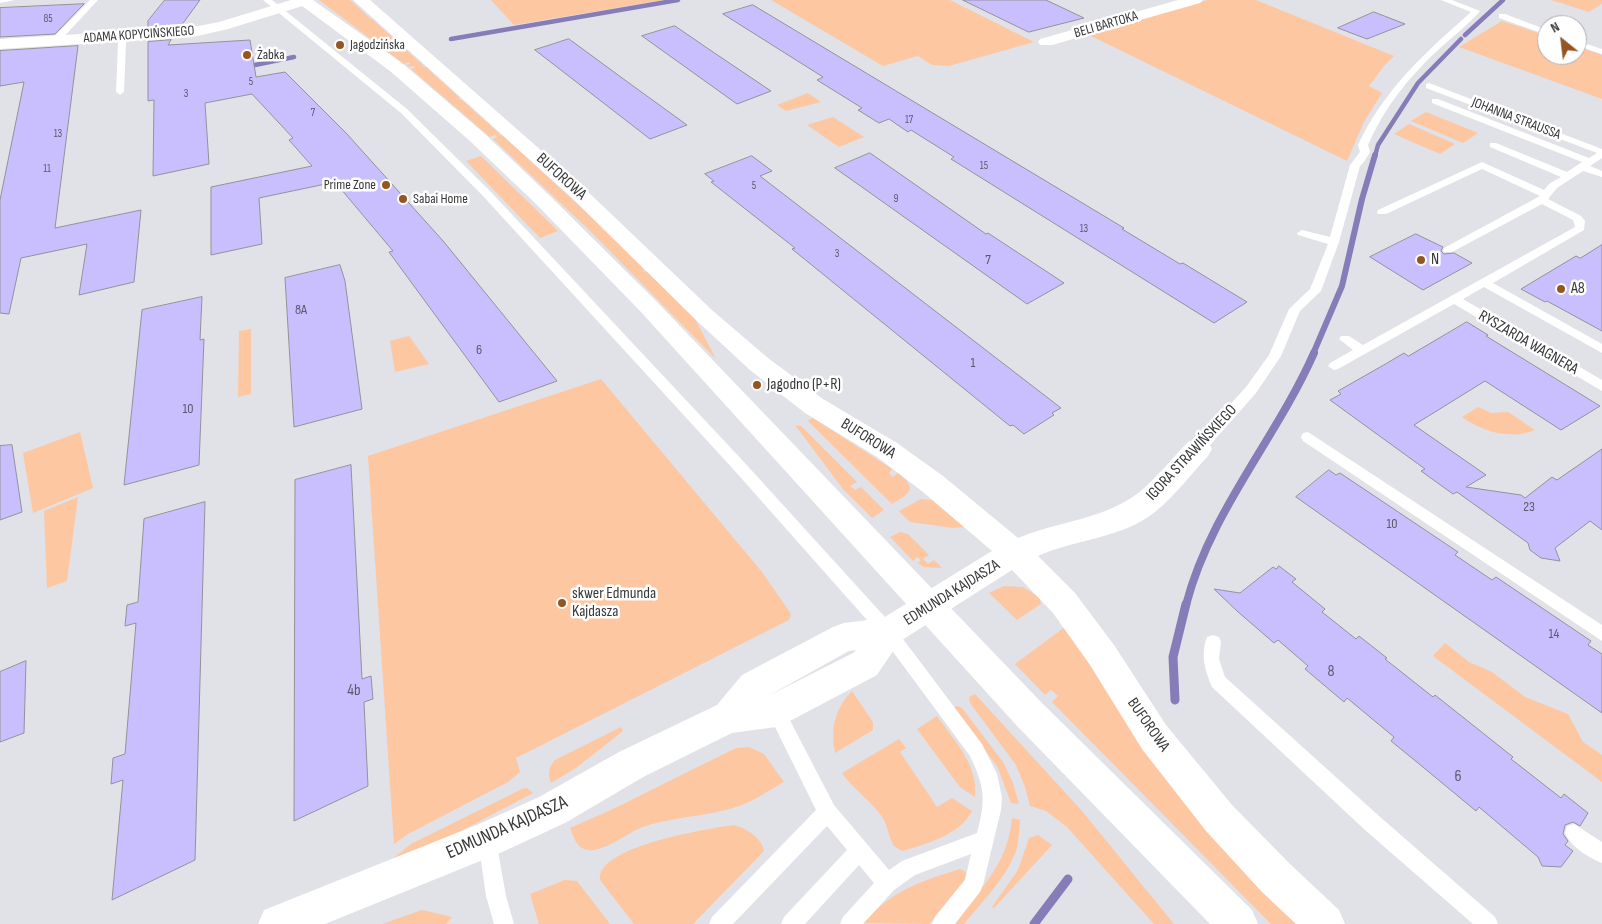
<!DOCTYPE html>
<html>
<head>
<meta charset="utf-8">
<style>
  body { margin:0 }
  #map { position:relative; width:1602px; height:924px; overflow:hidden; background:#e1e1e8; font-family:"Sofia Sans Condensed",sans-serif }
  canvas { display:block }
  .north { position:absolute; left:1537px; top:15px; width:50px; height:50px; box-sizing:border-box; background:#fff; border:1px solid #afafb1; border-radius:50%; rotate:331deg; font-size:14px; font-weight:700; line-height:20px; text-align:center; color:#38383b }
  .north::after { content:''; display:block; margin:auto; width:18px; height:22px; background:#965520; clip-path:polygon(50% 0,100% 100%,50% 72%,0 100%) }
</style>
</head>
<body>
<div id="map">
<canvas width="1602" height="924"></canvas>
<div class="north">N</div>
</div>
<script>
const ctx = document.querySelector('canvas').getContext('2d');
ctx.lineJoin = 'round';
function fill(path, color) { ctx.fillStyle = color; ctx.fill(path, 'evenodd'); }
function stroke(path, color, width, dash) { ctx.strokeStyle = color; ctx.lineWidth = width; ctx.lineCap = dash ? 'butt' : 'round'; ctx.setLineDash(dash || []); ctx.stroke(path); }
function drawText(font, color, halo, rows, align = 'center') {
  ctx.font = font + ' "Sofia Sans Condensed",sans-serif'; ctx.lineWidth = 5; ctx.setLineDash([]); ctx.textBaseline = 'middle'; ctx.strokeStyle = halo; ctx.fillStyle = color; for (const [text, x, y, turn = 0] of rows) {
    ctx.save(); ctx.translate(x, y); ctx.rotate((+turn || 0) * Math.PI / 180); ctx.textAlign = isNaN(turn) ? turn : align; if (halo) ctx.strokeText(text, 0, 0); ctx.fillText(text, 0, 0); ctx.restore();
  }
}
const green = new Path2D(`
  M319,0h31l20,18 -1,1 2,-1 22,20 -1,2 2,-1 30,27 -1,1h3l34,31 -2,1 4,1 38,34 -1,1h3l83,76 59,58 -1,3 4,-1 47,46 22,42 -127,-129 -96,-91 4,-2 -2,-2 -5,2 -79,-68 4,-2 -1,-1 -5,1 -3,-2 4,-1 -1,-2 -5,2z
  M491,0h173l-150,25z
  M771,0h179l84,42 -85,24 -17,-1 -14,-9 -35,10z
  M1207,0h49l138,56 -10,10 -15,20 13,7 -18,29 -17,39 -258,-126z
  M1551,0h51v4l-13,8z
  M1502,21l45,15v19h30v-9l25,9v44l-143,-52z
  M808,93l13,9 -35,9 -9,-6z
  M1426,112l52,21 -15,10 -52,-22z
  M833,117l31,20 -25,10 -32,-22z
  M1409,124l46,20 -15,10 -46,-20z
  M481,156l77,75 -18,7 -74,-77z
  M251,329v65l-13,3 1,-66z
  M409,336l20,28 -34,8 -5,-31z
  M601,379l161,193 29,42 -2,6 -273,138 4,14 -12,10 -100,52 -14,10 -26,-388z
  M1478,407l13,6 17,-1 27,18c-23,10 -53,2 -73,-13z
  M813,418l79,51 -3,4 4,4 5,-4c20,16 12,20 -6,31l-84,-83z
  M795,425l6,1 56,56 -7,4 5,4 6,-3 23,23 -12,8 -29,-29z
  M80,432l13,56 -60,25 -10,-60z
  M78,497l-11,84 -20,7 -3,-77z
  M921,499l11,1 33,27 -12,1 -43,-6 -11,-11z
  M900,532l8,2 21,21 -6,4 5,5 6,-4 8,8 -18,-1 -6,-4 3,-3 -4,-3 -4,4 -23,-24z
  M1004,586l19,1 17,11 1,6 -24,16 -28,-27z
  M1065,627l235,297h-29l-219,-222 6,-6 -7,-6 -6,5 -30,-31z
  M1445,643l24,19 23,10 33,25 43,17 15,28 19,13v27l-169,-126z
  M852,691l21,31v8l-38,23c-5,-24 0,-44 17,-62z
  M975,694l107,117 92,113h-20l-87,-97 -21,-16 -16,-5 -5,-19 -9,-22 -46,-62 -1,-6z
  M957,706l5,2 41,54 10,21 6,21 -8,-1 -13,-35 -44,-61z
  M937,716c17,24 42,50 38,81l-15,-10 -43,-58z
  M621,727l2,4 -47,37 -25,15c-3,-9 -3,-15 4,-23z
  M899,739l7,9 -6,4 37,55 15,-9 20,13c-12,24 -46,33 -70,40l-8,-5c-5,-8 -6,-18 -10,-26 -8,-15 -31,-31 -42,-47z
  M749,747l15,7 20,28c-16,9 -33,21 -51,26 -31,9 -63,9 -93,20 -13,6 -39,25 -52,22 -12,-2 -14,-13 -18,-22l41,-18 125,-62z
  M527,788l6,5 -89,47 -54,21 21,-17 111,-55z
  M1012,818l8,2c-1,10 -1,21 -4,31 -10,27 -34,51 -52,73h-12c28,-35 56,-59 60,-106z
  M733,825c12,2 29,13 31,26l-71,73h-59l-34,-44c-4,-34 108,-51 133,-55z
  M1038,835l14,10 -58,63 -2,-1 26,-37 11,-32z
  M960,869l6,3 -1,7 -36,45 -66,-1c30,-33 56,-41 97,-54z
  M565,880l12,1 33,43h-71l-9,-30z
  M422,910l30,7 -6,7h-64z`);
const streamFar3 = new Path2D(`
  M1465,35l38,-35
  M451,39l227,-39
  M255,65l39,-8
  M1375,156l3,-11 40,-62 43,-44`);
const streamFar2 = new Path2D(`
  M1313,354l29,-68 20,-87 13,-44`);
const streamFar1 = new Path2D(`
  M1186,605c24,-93 90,-166 128,-252`);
const stream = new Path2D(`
  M1175,700l-2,-43 13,-53
  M1034,924l34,-45`);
const building = new Path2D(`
  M165,0h35l-19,26 -33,2v-7z
  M963,0h83l38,18 -55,14z
  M84,4l-29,30 -55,3v-29z
  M753,5l371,223 -2,1 58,35 3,-1 64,39 -33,21 -263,-164 3,-2 -43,-27 -3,2 -19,-13 -10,4 -21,-13 4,-2 -45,-28 6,-3 -100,-63z
  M1374,12l31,12 -38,15 -29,-11z
  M675,26l38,26 58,39 -34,13 -95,-68z
  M569,39l60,44 58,42 -37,14 -115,-89z
  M171,40l-3,5 82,-5 6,37 29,-5 62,62 97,108 113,139 -58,21 -110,-150 4,-1 -58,-69 -76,16 3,46 -51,11v-68l101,-21 -23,-26 4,-2 -41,-44 -47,9 4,61 -56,12 1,-76 -6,1v-59z
  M78,46l-23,182 86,-18 -7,72 -55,13 8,-51 -66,14 -12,56 -9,-1v-113l24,-118 -24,4v-35z
  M870,153l116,81 2,-1 76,50 -37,21 -192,-136z
  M752,156l20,15 -12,5 301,232 -9,5 2,2 -30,19 -11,-9 -3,1 -218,-177 3,-1 -84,-66 3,-1 -9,-7z
  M1416,234l27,13 -2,4 3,3 10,-1 18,10 -49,27 -53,-33z
  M1602,245v86l-55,-30 -2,1 -24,-13 55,-33 4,2z
  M340,265l5,16 17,128 -68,18 -9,-149z
  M202,297l-2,43 4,-1 -5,126 -75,20 18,-175z
  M1467,322l21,13 -2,1 114,70 -39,24 -76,-49 -71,44 72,50 -20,12 55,8 4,3 27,-21 5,3 45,-31v81l-12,-9 -35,27 5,13 -19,-3 -11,-8 -2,-7 -71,-51 -4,2 -32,-23 4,-2 -95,-69 11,-6 -3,-3 44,-25 22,-13 4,3z
  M12,445l10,67 -22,8v-74z
  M351,465l11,214 9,-3 2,23 -9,3 4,84 -74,35 1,-341z
  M1329,470l7,5 4,-2 118,79 -3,3 37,25 4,-3 95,64 -3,4 14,9v59l-306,-216z
  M205,502l-10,358 -83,40 11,-120 -12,4 2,-26 12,-4 11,-131 -11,3 2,-21 11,-3 6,-83z
  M1279,566l17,13 -4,3 33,27 -3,3 34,27 3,-3 28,22 -2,1 48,38 2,-2 78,62 -2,2 50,39 3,-4 24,19 -8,13 -7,-4 -8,3 -2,9 5,7 -3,4 8,6 -12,16 -19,-1 -4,-9 -59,-50 -3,4 -58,-48 -27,-22 3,-4 -47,-39 -3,4 -39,-33 3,-3 -30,-26 -4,3 -37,-32 -23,-22 26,4 33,-26 3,2z
  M26,661l-2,72 -24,9v-70z`);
const service = new Path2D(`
  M0,0h15l-15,3z
  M90,0h8l-40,43h-6v-4z
  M263,0h9l135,109 84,83 253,270 150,165 88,117 15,30 5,23 -1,13 -18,75 -3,7 -25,32h-23l3,-7 30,-37 6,-26 -56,21 -21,15 -31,34h-23l3,-7 31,-34 -15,-18 -54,59h-24l3,-7 63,-67 -20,-24 -94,98h-24l3,-7 104,-107 -46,-93 -3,-6 3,-6 6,-2 6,2 52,100 55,65 13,-9 75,-28c9,-34 8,-45 -7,-77l-88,-119 -148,-167 -251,-274 -82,-83z
  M1441,0h11l28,11c-12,14 -28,26 -42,39 -30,28 -54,58 -70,95l2,7 -6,10 -4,4 -21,76 -18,49 -21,20 -19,45 -25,37 -53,60 -5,1 -5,-1 -2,-4 2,-4 53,-58 23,-32 20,-46 21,-20 18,-45 -30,-9 -1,-2 5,-3 28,7 20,-72 10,-13 -2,-7c26,-56 68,-93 113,-133z
  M1499,14h6l42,16v5l-48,-17z
  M123,35l7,2 -4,6 -2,49 -4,3 -4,-3 2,-49z
  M1577,41l25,8v5l-25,-8z
  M1429,83l173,66v9l-12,8 12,5v6l-19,-6 -26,17 -9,11 33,17 4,5 -1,9 -91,53 109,61v9l-118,-66 -21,12 139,81v11l-148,-87 -116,65 -4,1 -6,-4 2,-3 23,-13 -14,-11 2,-3h8l14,9 212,-118 -2,-7 -31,-16 -90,48h-8l-1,-2 1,-2 96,-52 -58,-27 -96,45h-8l-1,-2 1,-2 104,-48 62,28 5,-6 12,-7 -71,-30v-4h6l71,29 15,-10 -150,-59v-4h6l151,59 8,-5 -171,-65v-4z
  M1308,432l294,193v16l-299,-200 -2,-4 2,-4z
  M1213,635l6,2 2,5 -2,17 6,18 154,139 116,101 3,7h-25l-108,-94 -153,-143c-7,-16 -12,-33 -5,-50z
  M1574,824l28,18v21c-13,-5 -32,-17 -37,-30l2,-7z
  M487,831l7,2 2,7 10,56 8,28h-20l-8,-28 -8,-56 2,-7z`);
const minor = new Path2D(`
  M291,0l21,1 -3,3 -81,25 -35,8 -193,12v-10l193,-12 26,-5z
  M353,0h17l215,189 128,122 55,47 55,41 74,44 46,33 75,62c38,-16 81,-18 116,-42 17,-11 39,-39 54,-54l10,-3 10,3 4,7 -4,7c-16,17 -35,42 -53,56 -34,27 -80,27 -117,44l37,37 39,52 52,80 66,80 58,59 49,46 6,14h-49l-34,-32 -56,-61 -64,-82 -52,-84 -37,-52 -41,-43 -113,72 -22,33 -89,47 -12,5 -44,6 -87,43 -80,47 -65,30 -175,71h-67l6,-14 215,-86 60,-27 80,-45 98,-47 25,-30 91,-48 11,-4 39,-5 109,-67 -69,-59 -46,-35 -72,-44 -55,-43 -53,-49 -126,-124zM856,650l-3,3 -85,43 81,-45z
  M1178,0h25l-3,3 -148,42h-12l-2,-3 2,-3z`);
const secondary = new Path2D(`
  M294,0h19l89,63 83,71 63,60 108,107 386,402 210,207 6,14h-48l-192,-197 -378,-416 -106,-109 -63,-60 -81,-71z`);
const markers = [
  [340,45,5,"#965520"],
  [247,55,5,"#965520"],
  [386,185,5,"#965520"],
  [403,199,5,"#965520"],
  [1421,260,5,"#965520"],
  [1561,289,5,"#965520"],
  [757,385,5,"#965520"],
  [562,603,5,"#965520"]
];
const farNumbernames = [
  ["85",48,19],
  ["5",251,82],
  ["3",186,94],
  ["7",313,113],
  ["17",909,120],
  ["13",58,134],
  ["15",984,166],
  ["11",47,169],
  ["5",754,186],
  ["9",896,199],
  ["13",1084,229],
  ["3",837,254]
];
const farStreetnames = [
  ["BELI BARTOKA",1106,25,-16],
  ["ADAMA KOPYCIŃSKIEGO",139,35,-4],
  ["JOHANNA STRAUSSA",1516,119,21]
];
const farPoinames = [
  ["Jagodzińska",350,45],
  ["Żabka",257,55],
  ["Prime Zone",376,185,"right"],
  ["Sabai Home",413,199]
];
const numberNames = [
  ["7",988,260],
  ["8A",301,310],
  ["6",479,350],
  ["1",973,363],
  ["10",188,409],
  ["23",1529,507],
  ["10",1392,524],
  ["14",1554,634]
];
const streetNames = [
  ["BUFOROWA",561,177,42],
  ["RYSZARDA WAGNERA",1528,343,30],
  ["BUFOROWA",868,439,32],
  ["IGORA STRAWIŃSKIEGO",1192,453,-47],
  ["EDMUNDA KAJDASZA",952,593,-32],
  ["BUFOROWA",1148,725,55]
];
const poiNames = [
  ["N",1431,260],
  ["A8",1571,289],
  ["Jagodno (P+R)",767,385],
  ["skwer Edmunda",572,594],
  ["Kajdasza",572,612]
];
const nearNumbernames = [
  ["8",1331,672],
  ["4b",354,691],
  ["6",1458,777]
];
const nearStreetnames = [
  ["EDMUNDA KAJDASZA",507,828,-24]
];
fill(green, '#fdc7a1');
stroke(streamFar3, '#867cb7', 4.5);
stroke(streamFar2, '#867cb7', 6);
stroke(streamFar1, '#867cb7', 8);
stroke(stream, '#867cb7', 9);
fill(building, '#c9bffe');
stroke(building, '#939299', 1);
fill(service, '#fff');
fill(minor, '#fff');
fill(secondary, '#fff');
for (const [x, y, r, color] of markers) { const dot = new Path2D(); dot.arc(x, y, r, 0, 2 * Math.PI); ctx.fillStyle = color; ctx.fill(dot); stroke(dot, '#fff', 2); }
drawText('11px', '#5c5a6c', null, farNumbernames);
drawText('14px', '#38383b', '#fff', farStreetnames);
drawText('14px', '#38383b', '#fff', farPoinames, 'left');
drawText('14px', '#5c5a6c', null, numberNames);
drawText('16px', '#38383b', '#fff', streetNames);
drawText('16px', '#38383b', '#fff', poiNames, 'left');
drawText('16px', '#5c5a6c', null, nearNumbernames);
drawText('19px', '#38383b', '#fff', nearStreetnames);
</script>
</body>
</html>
